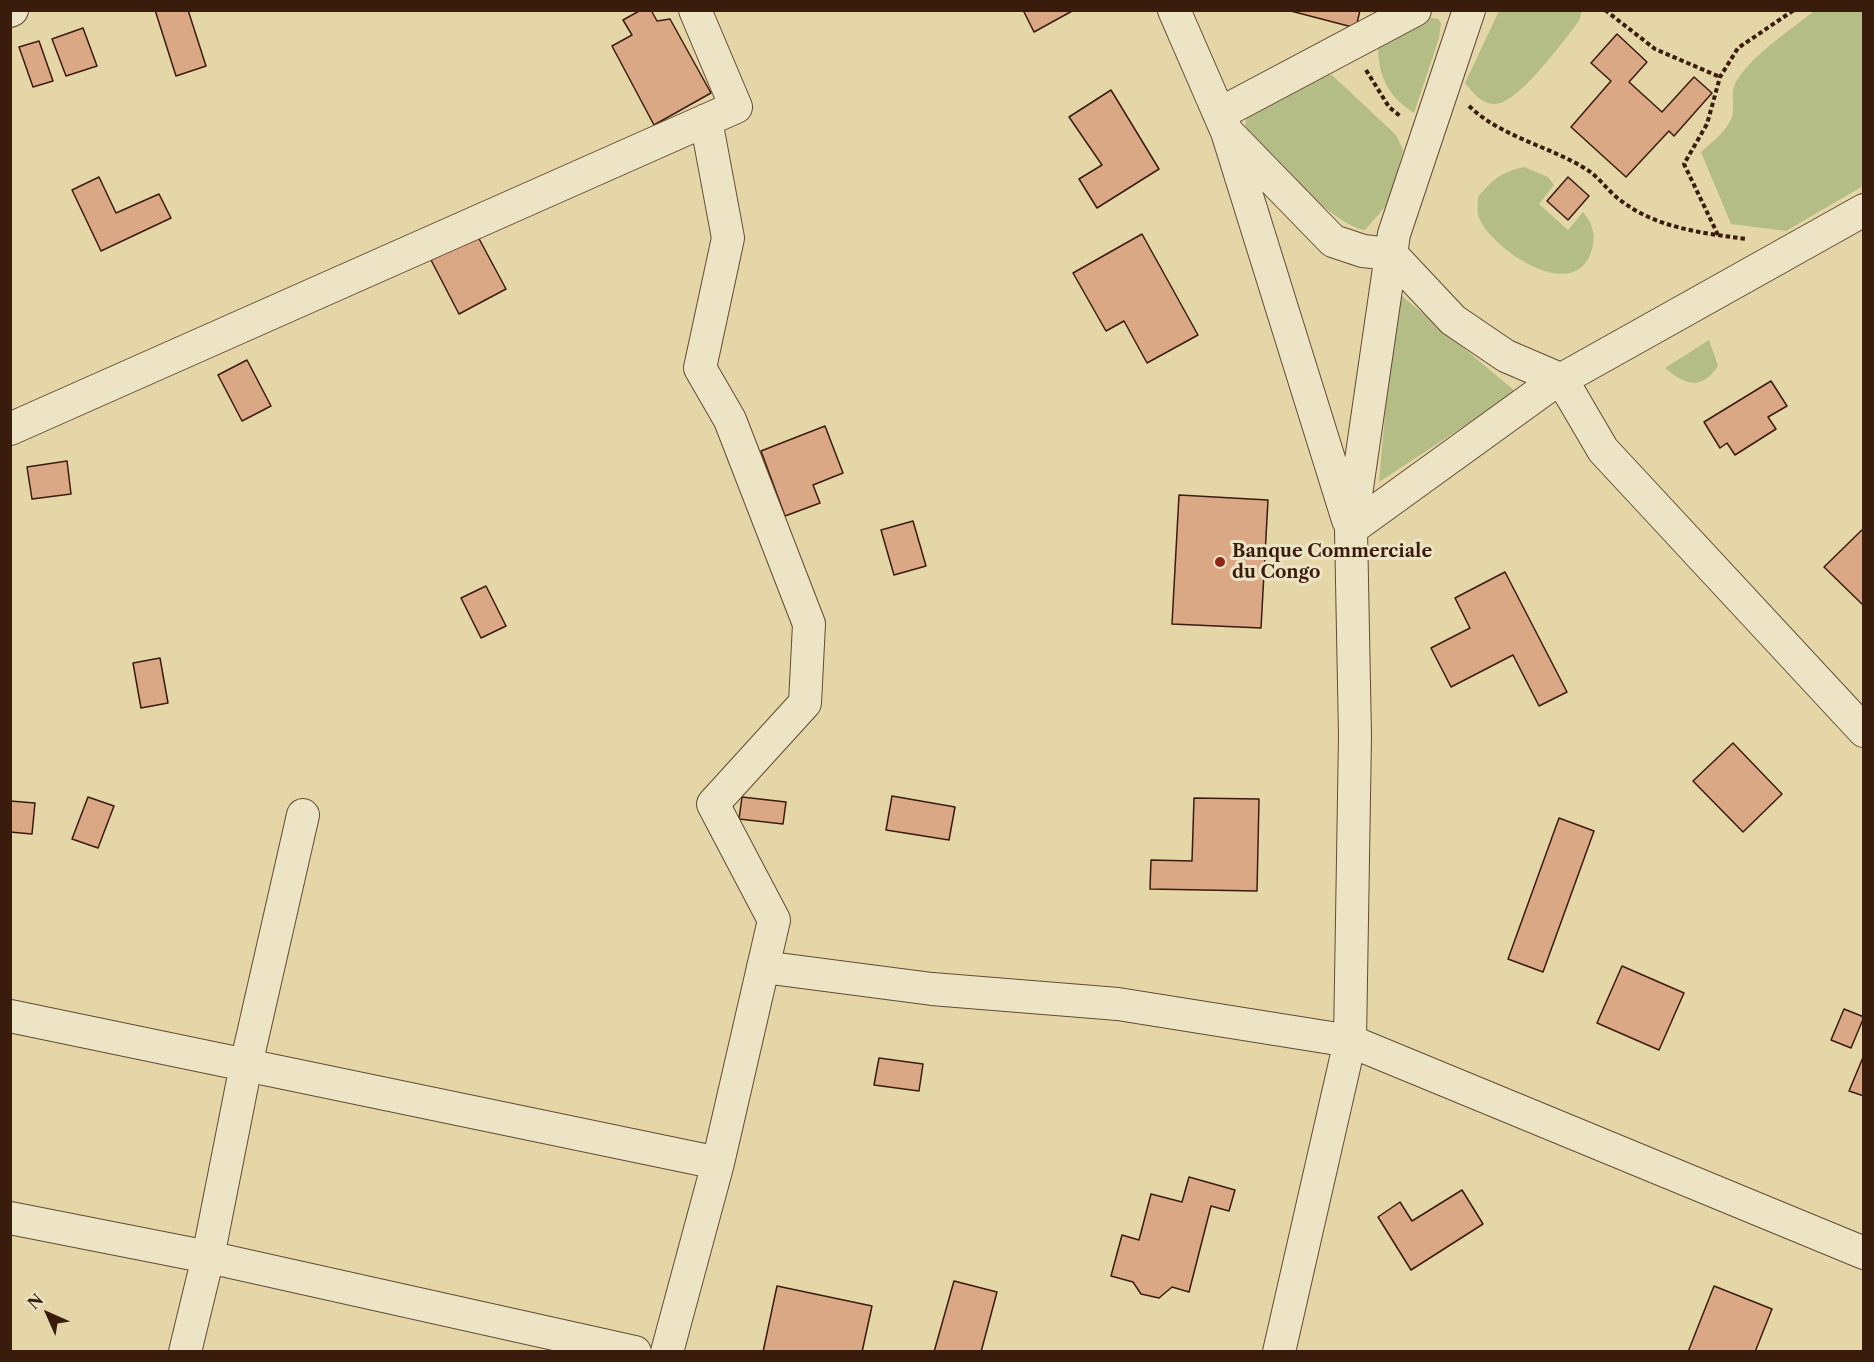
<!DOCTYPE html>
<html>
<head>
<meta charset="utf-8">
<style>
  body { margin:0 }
  #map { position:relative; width:1874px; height:1362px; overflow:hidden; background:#e4d6a7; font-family:"Libre Caslon Text",serif }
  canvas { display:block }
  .frame { position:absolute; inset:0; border:12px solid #3a1c0d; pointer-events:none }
  .north { position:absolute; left:18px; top:1284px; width:60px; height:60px; -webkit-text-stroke:4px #ede4c6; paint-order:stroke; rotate:315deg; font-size:16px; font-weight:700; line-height:24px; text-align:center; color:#3a1c0d }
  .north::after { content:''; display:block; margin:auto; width:21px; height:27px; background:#3a1c0d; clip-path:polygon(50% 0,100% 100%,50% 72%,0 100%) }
</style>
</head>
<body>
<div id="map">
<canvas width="1874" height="1362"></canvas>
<div class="frame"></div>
<div class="north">N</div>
</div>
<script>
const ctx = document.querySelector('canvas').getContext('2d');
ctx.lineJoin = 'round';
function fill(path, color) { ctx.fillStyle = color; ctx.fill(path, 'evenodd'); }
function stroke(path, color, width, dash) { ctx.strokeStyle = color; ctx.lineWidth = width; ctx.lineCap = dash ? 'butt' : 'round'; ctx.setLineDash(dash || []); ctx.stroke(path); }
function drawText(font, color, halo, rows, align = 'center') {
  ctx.font = font + ' "Libre Caslon Text",serif'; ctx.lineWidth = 6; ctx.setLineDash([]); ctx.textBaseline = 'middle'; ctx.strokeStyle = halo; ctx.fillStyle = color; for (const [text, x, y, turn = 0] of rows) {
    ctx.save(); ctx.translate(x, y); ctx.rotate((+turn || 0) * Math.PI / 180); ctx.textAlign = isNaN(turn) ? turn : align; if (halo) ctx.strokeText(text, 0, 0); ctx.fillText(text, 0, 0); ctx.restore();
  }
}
const green = new Path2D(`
  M1499,11h83l-3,10c-15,19 -61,84 -85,83 -12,0 -22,-12 -29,-21z
  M1814,11h49v175l-77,45 -55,-7 -30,-72c11,-10 26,-21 31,-35 4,-13 -3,-24 5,-37 19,-28 51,-48 77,-69z
  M1425,17l13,2 3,4 -2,15 -25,75c-28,-18 -37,-40 -36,-73z
  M1332,75l64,60 7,15 -13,51 -25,29c-29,-3 -98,-75 -120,-99l1,-14 75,-41z
  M1524,167l24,10 6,8 -15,19 29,26 15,-18c9,11 12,20 10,33 -13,63 -97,8 -113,-25 -4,-6 -2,-16 -2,-23 16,-19 22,-24 46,-30z
  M1396,291l120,101 -137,90z
  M1709,340l9,26c-16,24 -32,20 -53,2z`);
const building = new Path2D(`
  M155,10h33l18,56 -30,10z
  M641,10h10l6,11 13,-2 41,74 -57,32 -42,-79 20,-11 -9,-15z
  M1023,10h51l-40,22z
  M1287,10h73l-4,18z
  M83,28l14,38 -31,10 -14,-37z
  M1617,34l30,28 -18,20 33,30 32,-35 18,16 -38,43 -5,-5 -43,46 -55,-50 40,-46 -20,-18z
  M39,41l14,40 -20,6 -14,-40z
  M1111,90l48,79 -62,39 -18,-29 23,-14 -33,-48z
  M99,177l17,36 43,-19 12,24 -70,33 -29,-61z
  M1568,177l21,19 -21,24 -21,-19z
  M1142,234l56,101 -51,28 -23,-42 -18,10 -33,-58z
  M477,235l29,54 -47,25 -28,-54z
  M247,360l24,46 -29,15 -24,-46z
  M1771,381l16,25 -19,11 8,12 -41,26 -8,-12 -7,5 -16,-26z
  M825,426l18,47 -30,12 7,18 -35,13 -24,-65z
  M67,461l4,33 -39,5 -5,-32z
  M1179,495l89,5 -7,128 -89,-4z
  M913,521l13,45 -32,9 -13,-45z
  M1864,528v78l-40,-39z
  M1505,572l62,120 -28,14 -26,-51 -62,32 -20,-39 39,-20 -15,-30z
  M486,586l20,40 -25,12 -20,-40z
  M160,658l8,45 -27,5 -8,-45z
  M1733,743l49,51 -39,38 -50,-51z
  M892,796l63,11 -6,33 -63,-10z
  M88,797l26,9 -16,42 -26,-9z
  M742,797l44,5 -3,22 -44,-5z
  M1194,798l65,1 -2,92 -107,-2 1,-29 41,1z
  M10,801l25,2 -3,31 -22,-2z
  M1559,818l35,13 -51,141 -35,-13z
  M1622,966l62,27 -25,57 -62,-27z
  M1844,1009l20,8 -13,31 -20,-8z
  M1864,1055v41l-15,-5z
  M879,1058l44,6 -4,27 -45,-6z
  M1189,1177l46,13 -6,21 -18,-5 -22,86 -17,-5 -13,11 -18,-4 -8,-12 -22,-6 11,-41 17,5 12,-46 31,8z
  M1462,1190l21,34 -72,46 -33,-53 22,-15 12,19z
  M954,1281l43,11 -16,60h-47z
  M777,1286l95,20 -10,46h-99z
  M1714,1286l58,23 -17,43h-67z`);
const path = new Path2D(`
  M1605,10l50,39 65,28
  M1366,70l23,37 11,9
  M1469,106c32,31 80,40 117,63 13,8 22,22 34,31 36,28 82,33 126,39
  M1718,235l-34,-71 23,-40 13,-47 18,-29 56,-38`);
const minor = new Path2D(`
  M1174,10l53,122 121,388
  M10,11l2,-1
  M1219,114l196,-104
  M1227,132l106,109 30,10 28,3 62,66 53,36 56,24 41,70 261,281
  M10,429l726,-322 -41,-97
  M1351,529l195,-141 318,-178
  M763,967l169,22 186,15 232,37 514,212
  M10,1016l708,147
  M10,1218l198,39 427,95
  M185,1352l23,-95 38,-192 57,-250
  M667,1352l51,-189 56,-243 -61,-116 92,-101 4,-79 -79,-204 -30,-52 28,-130 -22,-118
  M1279,1352l71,-311 5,-305 -4,-207 43,-295 75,-224`);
const markers = [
  [1220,562,6,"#8f2418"]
];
const poiNames = [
  ["Banque Commerciale",1232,552],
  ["du Congo",1232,573]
];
fill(green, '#b5bd87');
fill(building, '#dba886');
stroke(building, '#3a1c0d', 1.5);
stroke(minor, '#644a34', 34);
stroke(path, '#3a1c0d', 4, [4.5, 3]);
stroke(minor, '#ede4c6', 32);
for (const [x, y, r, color] of markers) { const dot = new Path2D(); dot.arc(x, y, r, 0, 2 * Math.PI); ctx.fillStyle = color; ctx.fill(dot); stroke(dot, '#ede4c6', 2); }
drawText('bold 18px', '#3a1c0d', '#ede4c6', poiNames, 'left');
</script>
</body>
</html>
